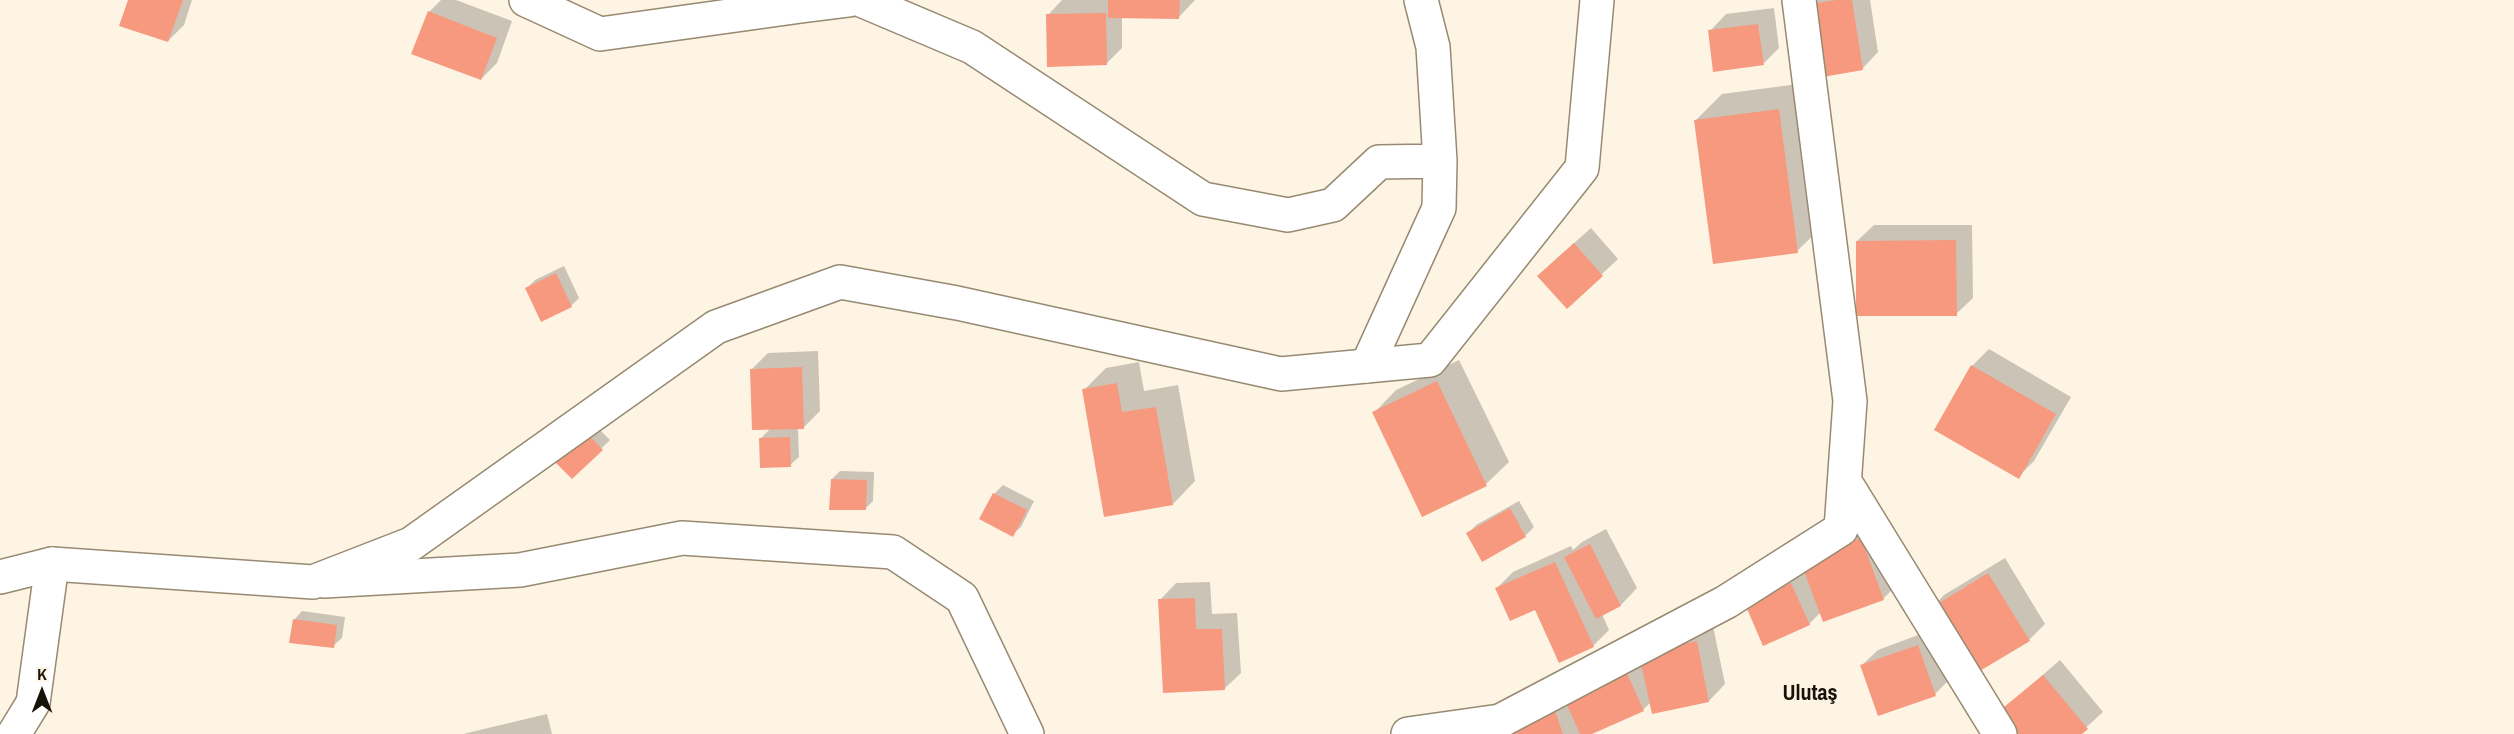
<!DOCTYPE html>
<html>
<head>
<meta charset="utf-8">
<style>
  body { margin:0 }
  #map { position:relative; width:2514px; height:734px; overflow:hidden; background:#fdf4e4; font-family:"Archivo Narrow",sans-serif }
  canvas { display:block }
  .north { position:absolute; left:12px; top:662px; width:60px; height:60px; -webkit-text-stroke:4px #fdf4e4; paint-order:stroke; rotate:0deg; font-size:16px; font-weight:700; line-height:24px; text-align:center; color:#18130a }
  .north::after { content:''; display:block; margin:auto; width:21px; height:27px; background:#18130a; clip-path:polygon(50% 0,100% 100%,50% 72%,0 100%) }
</style>
</head>
<body>
<div id="map">
<canvas width="2514" height="734"></canvas>
<div class="north">K</div>
</div>
<script>
const ctx = document.querySelector('canvas').getContext('2d');
ctx.lineJoin = 'round';
function fill(path, color) { ctx.fillStyle = color; ctx.fill(path, 'evenodd'); }
function stroke(path, color, width, dash) { ctx.strokeStyle = color; ctx.lineWidth = width; ctx.lineCap = dash ? 'butt' : 'round'; ctx.setLineDash(dash || []); ctx.stroke(path); }
function drawText(font, color, halo, rows, align = 'center') {
  ctx.font = font + ' "Archivo Narrow",sans-serif'; ctx.lineWidth = 6; ctx.setLineDash([]); ctx.textBaseline = 'middle'; ctx.strokeStyle = halo; ctx.fillStyle = color; for (const [text, x, y, turn = 0] of rows) {
    ctx.save(); ctx.translate(x, y); ctx.rotate((+turn || 0) * Math.PI / 180); ctx.textAlign = isNaN(turn) ? turn : align; if (halo) ctx.strokeText(text, 0, 0); ctx.fillText(text, 0, 0); ctx.restore();
  }
}
const shadow = new Path2D(`
  M130,0h62l-8,25 -16,16z
  M441,0h15l56,21 -15,42 -16,16 -52,-67z
  M1062,0h133l-16,17h-57v31l-16,16 -58,-49z
  M1812,0h58l8,52 -16,17z
  M1774,8l5,40 -16,16 -53,-33 16,-17z
  M1806,83l18,142 -27,26 -101,-131 26,-26z
  M1874,225h98l1,73 -17,16 -99,-73z
  M1591,228l27,31 -51,48 -12,-47z
  M564,266l15,32 -8,8 -44,-18 8,-8z
  M1989,349l82,48 -37,64 -16,16 -82,-48 36,-63z
  M818,351l2,60 -16,16 -6,1 1,29 -9,8 -29,-27 10,-10 -19,-59 16,-16z
  M1459,360l50,102 -23,22 -63,31 -49,-102 22,-23z
  M1139,362l5,29 34,-6 17,96 -22,23 -89,-114 22,-22z
  M595,425l15,15 -38,37z
  M840,471l34,1 -1,29 -8,8 -33,-30z
  M1003,485l31,16 -13,26 -9,8 -31,-16 14,-26z
  M1519,501l15,26 -9,9 -43,24 -14,-26 8,-9z
  M1878,523l21,60 -16,16 -62,13 -12,12 -63,-20 72,-60z
  M1606,529l31,59 -16,17 -19,9 7,16 -16,16 -58,-38 -38,-20 16,-16 58,-26 2,4 9,-8z
  M2005,558l40,66 -16,16 -101,-28 16,-17z
  M1210,582l2,32 25,-1 4,60 -17,16 -64,-89 16,-17z
  M302,611l43,6 -3,21 -9,8 -39,-26z
  M1713,626l12,58 -16,17 -56,11 -2,-10 -8,8 -54,24h-92z
  M1934,629l17,49 -16,16 -74,-28 17,-16z
  M2060,660l43,52 -24,22h-61l-18,-22z
  M547,714l5,20h-89z`);
const building = new Path2D(`
  M128,0h55l-15,42 -49,-16z
  M1108,0h72l-1,19 -71,-1z
  M1836,0h16l11,70 -46,8 -12,-73z
  M428,11l69,27 -16,42 -70,-26z
  M1106,13l1,52 -60,2 -1,-53z
  M1758,24l6,41 -51,7 -5,-42z
  M1779,109l19,144 -85,11 -19,-144z
  M1956,240l1,76h-101v-75z
  M1574,243l29,33 -36,33 -30,-33z
  M556,273l16,34 -31,15 -16,-34z
  M1971,365l85,49 -37,65 -85,-49z
  M802,367l2,62 -52,1 -2,-61z
  M1437,381l50,105 -65,31 -50,-105z
  M1117,383l5,29 34,-5 17,98 -69,12 -22,-128z
  M586,432l17,18 -31,29 -18,-18z
  M790,437l1,30 -31,1 -1,-30z
  M831,479l36,1 -1,30h-37z
  M993,493l34,17 -14,27 -34,-18z
  M1510,508l16,29 -44,25 -16,-29z
  M1861,538l23,62 -61,22 -23,-62z
  M1590,544l31,62 -25,13 -32,-62z
  M1555,562l39,85 -35,16 -24,-53 -25,11 -15,-33z
  M1988,573l42,68 -62,37 -42,-67z
  M1791,583l19,42 -47,21 -18,-42z
  M1195,598l1,31h26l3,61 -62,3 -5,-94z
  M293,619l44,6 -3,23 -45,-5z
  M1697,641l12,61 -57,12 -13,-60z
  M1918,645l18,51 -58,20 -18,-51z
  M1625,669l19,42 -52,23h-12l-17,-38z
  M2043,675l45,54 -6,5h-66l-18,-22z
  M1553,705l10,29h-68z`);
const street = new Path2D(`
  M526,0l74,34 201,-28
  M792,0l9,6 48,-6
  M861,0l111,47 231,152 85,16 45,-10 46,-43 61,-1 -1,47 -72,158
  M1421,0l12,47 7,114
  M1845,482l155,252
  M324,581l196,-11 162,-32 211,14 69,46 65,136
  M14,734l19,-31 19,-139
  M1408,734l92,-13 226,-119 115,-73 9,-128 -51,-401`);
const secondary = new Path2D(`
  M0,577l52,-13 261,18 98,-38 305,-217 124,-45 117,21 324,71 149,-14 152,-192 15,-168`);
const quarterNames = [
  ["Ulutaş",1810,694]
];
fill(shadow, '#0003');
fill(building, '#f6997e');
stroke(street, '#978a71', 36);
stroke(secondary, '#978a71', 36);
stroke(street, '#fff', 33);
stroke(secondary, '#fff', 33);
drawText('bold 22px', '#18130a', '#fdf4e4', quarterNames);
</script>
</body>
</html>
